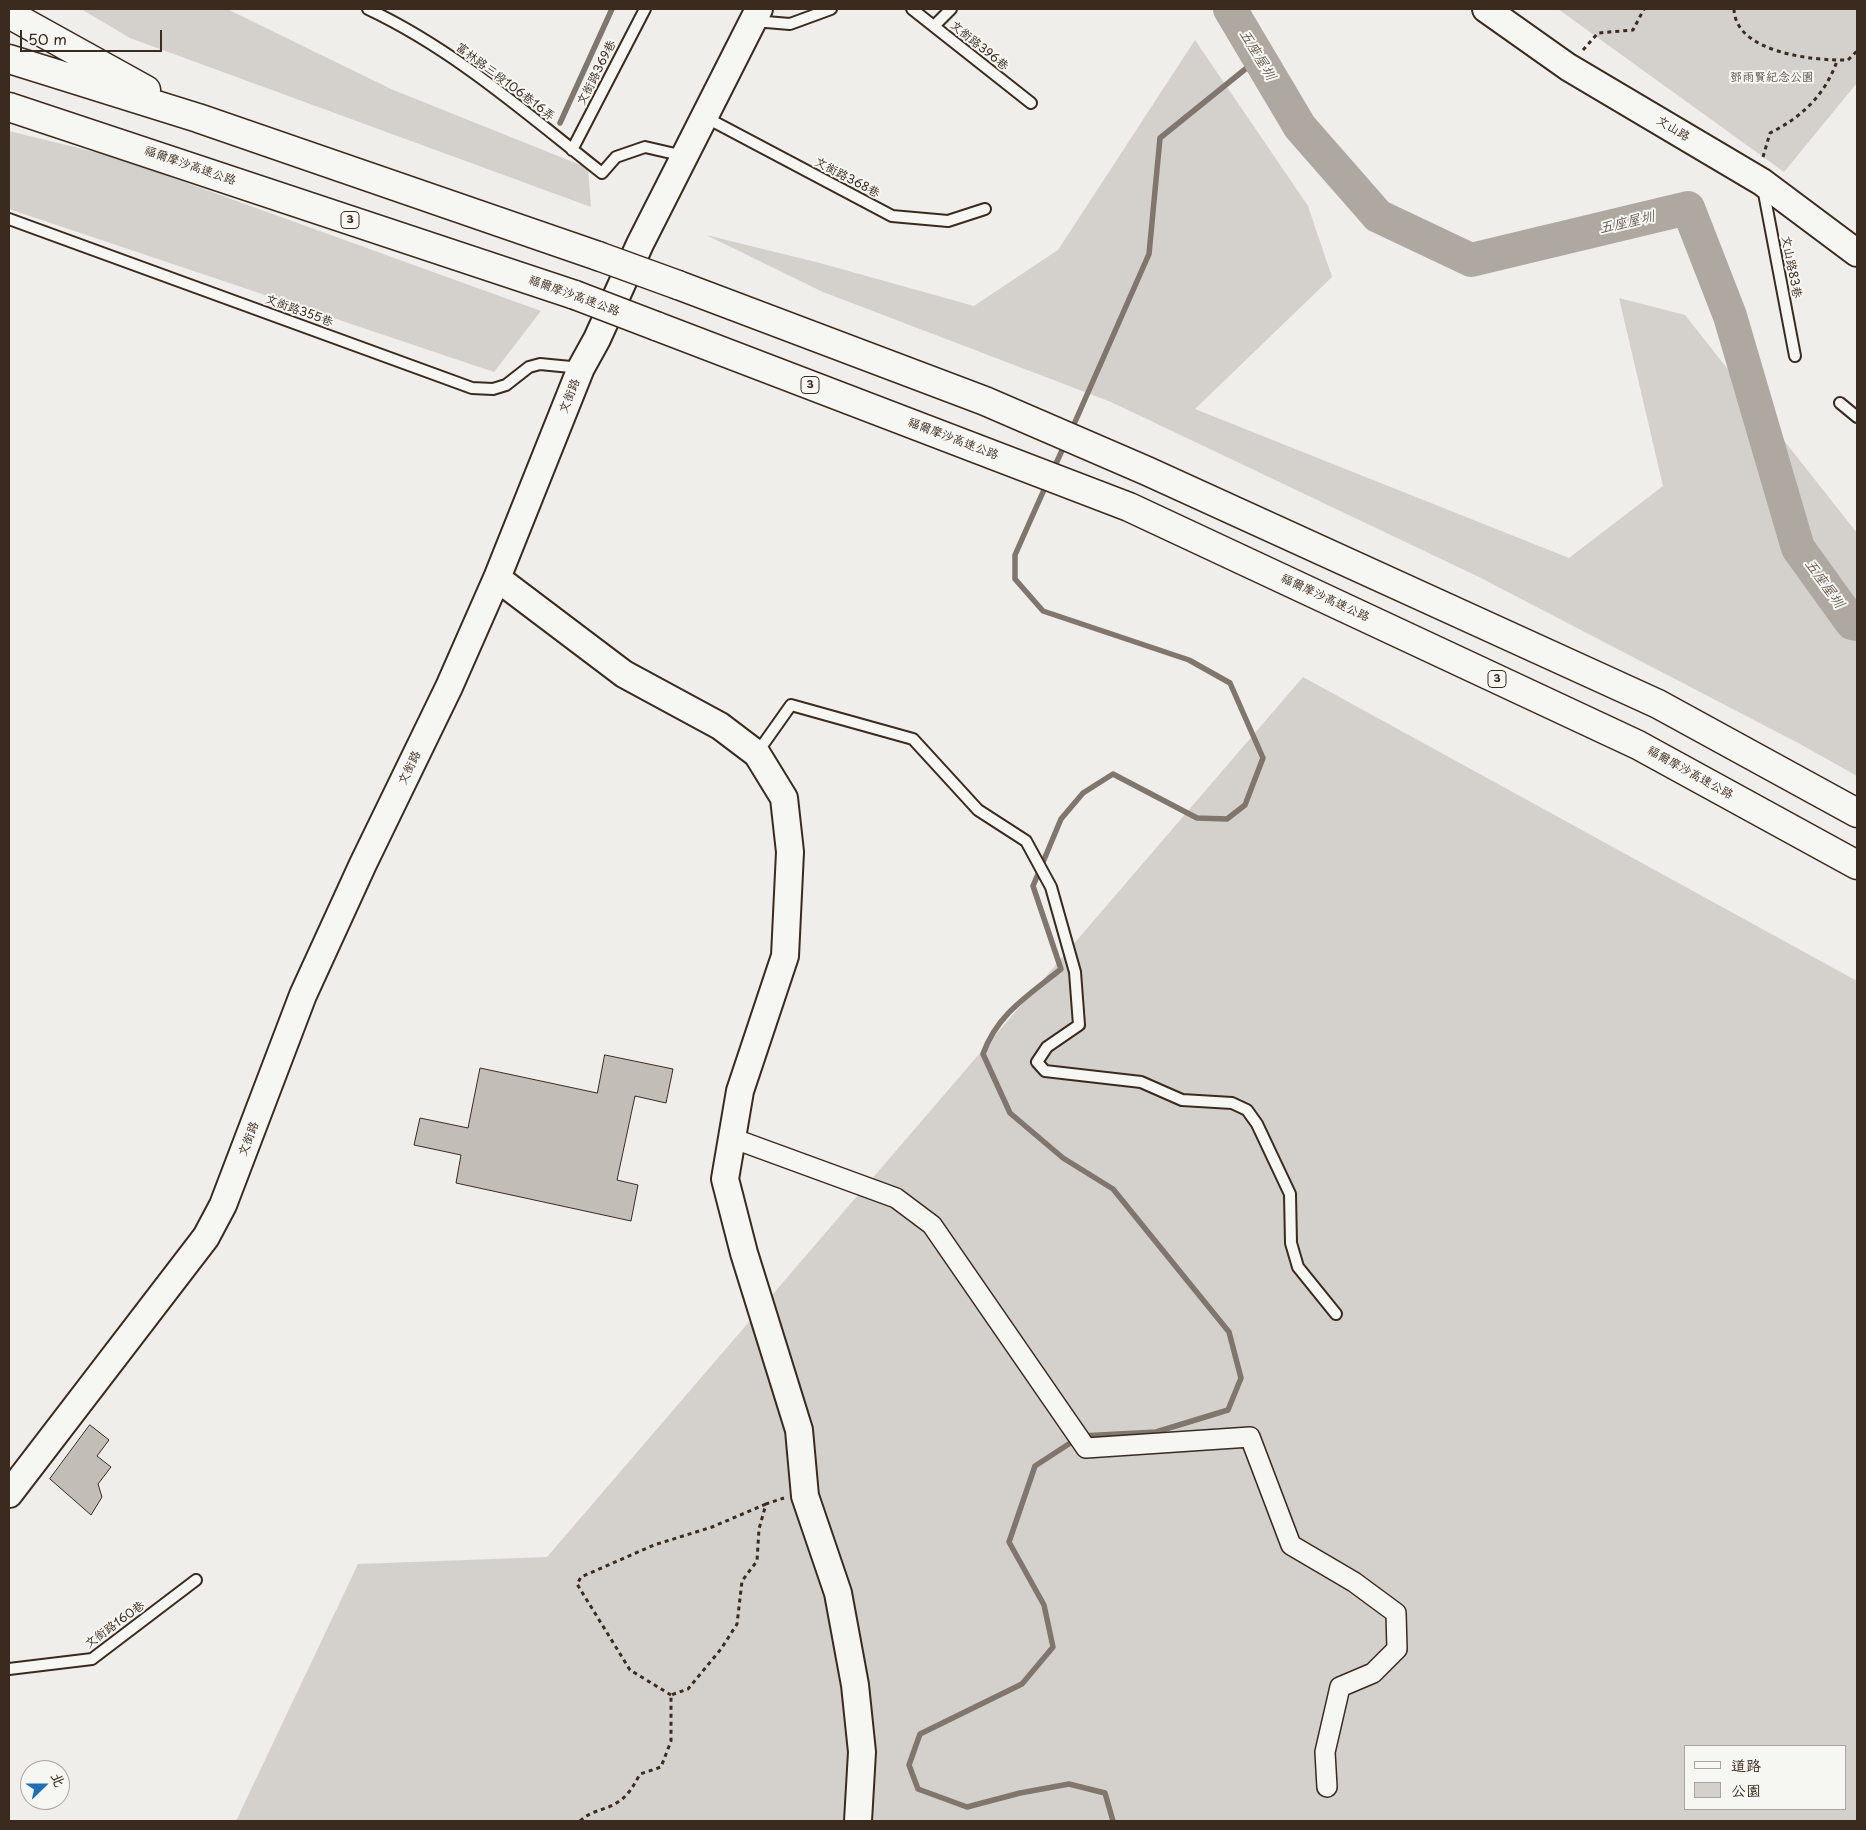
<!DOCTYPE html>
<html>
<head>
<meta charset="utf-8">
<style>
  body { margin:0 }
  #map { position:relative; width:1866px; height:1830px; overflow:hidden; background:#efeeea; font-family:"Playpen Sans","LXGW WenKai TC",sans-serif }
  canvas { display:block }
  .frame { position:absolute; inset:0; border:10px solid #3b2a1e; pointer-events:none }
  .legend { position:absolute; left:1684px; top:1745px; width:162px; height:65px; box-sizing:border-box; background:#f6f6f2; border:1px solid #aba49d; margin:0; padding:6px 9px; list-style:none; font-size:15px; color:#3b2a1e }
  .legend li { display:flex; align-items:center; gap:10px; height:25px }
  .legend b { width:25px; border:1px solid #aba49d }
  .north { position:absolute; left:20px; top:1760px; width:50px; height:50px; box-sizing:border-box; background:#f6f6f2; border:1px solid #aba49d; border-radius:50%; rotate:68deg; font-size:14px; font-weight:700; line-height:20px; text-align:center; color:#3b2a1e }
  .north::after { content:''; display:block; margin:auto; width:18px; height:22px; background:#1f6fb2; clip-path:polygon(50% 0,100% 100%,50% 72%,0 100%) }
  .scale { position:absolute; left:20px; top:30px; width:142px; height:22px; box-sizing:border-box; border:2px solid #3b2a1e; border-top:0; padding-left:6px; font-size:15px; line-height:18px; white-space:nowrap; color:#3b2a1e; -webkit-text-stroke:4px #f6f6f2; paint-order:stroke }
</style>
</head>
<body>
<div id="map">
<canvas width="1866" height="1830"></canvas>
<div class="frame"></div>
<ul class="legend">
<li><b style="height:6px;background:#f6f6f2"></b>道路</li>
<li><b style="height:14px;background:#d4d1cc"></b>公園</li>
</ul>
<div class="north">北</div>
<div class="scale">50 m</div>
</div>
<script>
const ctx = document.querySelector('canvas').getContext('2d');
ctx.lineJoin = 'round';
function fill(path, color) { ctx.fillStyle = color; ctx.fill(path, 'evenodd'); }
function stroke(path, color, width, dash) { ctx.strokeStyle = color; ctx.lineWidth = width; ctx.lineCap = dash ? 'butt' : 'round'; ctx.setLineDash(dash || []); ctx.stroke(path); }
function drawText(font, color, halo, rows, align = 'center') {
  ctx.font = font + ' "Playpen Sans","LXGW WenKai TC",sans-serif'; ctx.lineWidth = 4; ctx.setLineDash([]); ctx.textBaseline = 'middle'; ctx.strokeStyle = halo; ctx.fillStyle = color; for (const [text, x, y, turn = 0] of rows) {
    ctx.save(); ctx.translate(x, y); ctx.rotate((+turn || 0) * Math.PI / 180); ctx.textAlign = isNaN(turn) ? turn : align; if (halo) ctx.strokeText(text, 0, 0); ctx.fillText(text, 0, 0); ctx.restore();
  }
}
const green = new Path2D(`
  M81,9h146l164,80 197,79 3,39 -461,-169z
  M1558,9h299v74l-73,89z
  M1195,40l113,166 24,71 -137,132 374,149 94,-72 -44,-188 66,17 172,218v243l-57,-32 -321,-167 -368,-175 -288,-110 -117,-57 114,28 154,43 84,-56z
  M9,131l106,26 426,154 -47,61 -485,-163z
  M1303,677l554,304v840h-1621l122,-257 189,-7zM1685,1746h160v63h-160z`);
const stream = new Path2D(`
  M560,123l52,-114
  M1071,431l78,-177 11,-116 99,-80
  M1053,470l12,-26
  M1047,483l-32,72v24l28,32 146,49 41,23 33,75 -18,47 -18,14 -30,-1 -84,-44 -30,19 -22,26 -28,67 28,83c-32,26 -64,45 -78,85l27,59 53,45 50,31 116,143 12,46 -13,32 -72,22 -75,4 -46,30 -26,76 35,63 9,42 -31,37 -102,50 -11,31 9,24 49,18 53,-14 49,-9 36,9 8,28`);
const river = new Path2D(`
  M1230,9l70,118 78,89 93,44 217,-52 42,108 68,232 54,75 5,1`);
const building = new Path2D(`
  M605,1055l68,14 -7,34 -31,-7 -18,84 21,5 -7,36 -175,-38 5,-28 -47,-10 6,-27 48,10 12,-60 117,25z
  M90,1425l19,15 -12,16 14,11 -13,17 4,13 -11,18 -41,-36z`);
const path = new Path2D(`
  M1734,9c1,44 81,52 114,51l9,-9
  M1583,50l15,-17 35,-3 11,-21
  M1763,157l7,-24c32,-16 55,-38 67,-72
  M671,1695l-41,-25 -53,-86 4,-7 73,-32 58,-18 54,-23
  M580,1821c13,-12 25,-10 38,-19 11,-7 16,-17 22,-28l21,-7 10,-26v-46l17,-6 33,-40 16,-25 5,-43 15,-20 2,-32 7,-25 18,-6`);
const lane = new Path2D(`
  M368,9c87,41 159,105 234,164l14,-16 29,-10 39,9
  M912,9l119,94
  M754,21l36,3 41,-15
  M934,26l17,-17
  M705,117l187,99 56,5 37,-12
  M572,150l73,-141
  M1763,188l32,168
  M9,219l463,169 21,1 13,-4 23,-18 11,-3 41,4
  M1840,403l17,14
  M757,753l34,-48 122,34 65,71 48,31 25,46 24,85 4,53 -32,22 -10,15 8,9 96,11 41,18 50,3 15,7 10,14 33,70 1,49 7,24 38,47
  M9,1669l83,-10 104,-79`);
const street = new Path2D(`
  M732,1138l164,60 36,27 154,223 164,-11 41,108 63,37 42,31 1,36 -24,24 -33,14 -15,65 2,35`);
const secondary = new Path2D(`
  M1486,9l82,58 194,115 95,71
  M497,578l127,96 96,52 37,28 27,44 6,54 -5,104 -45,135 -15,88 19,74 55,177 6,66 33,97 17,92 7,67 -4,69
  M9,1494l197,-257 17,-32 80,-210 60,-131 86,-177 48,-109 84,-210 16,-29 43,-95 119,-235`);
const highway = new Path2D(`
  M9,14l137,76
  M9,59l189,59 400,138
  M9,107l566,188
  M678,285l307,116 162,70 511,233 199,109
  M656,326l473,181 509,238 219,120`);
const highwayBridge = new Path2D(`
  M598,256l80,29
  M575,295l81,31`);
const shields = [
  [350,220,18],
  [810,385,18],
  [1497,679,18]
];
const shieldNames = [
  ["3",350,220],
  ["3",810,385],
  ["3",1497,679]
];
const streetNames = [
  ["文銜路396巷",979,46,39],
  ["文銜路369巷",597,73,-63],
  ["富林路三段106巷16弄",505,82,37],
  ["文山路",1673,129,31],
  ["福爾摩沙高速公路",190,166,19],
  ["文銜路368巷",847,178,28],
  ["文山路83巷",1791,267,79],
  ["福爾摩沙高速公路",574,296,20],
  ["文銜路355巷",299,311,20],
  ["文銜路",570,396,-68],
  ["福爾摩沙高速公路",953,439,21],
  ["福爾摩沙高速公路",1325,598,25],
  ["文銜路",410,768,-64],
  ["福爾摩沙高速公路",1690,773,29],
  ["文銜路",249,1139,-69],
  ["文銜路160巷",115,1625,-36]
];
const parkNames = [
  ["鄧雨賢紀念公園",1772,78]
];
const waterNames = [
  ["五座屋圳",1257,55,59],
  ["五座屋圳",1627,223,-13],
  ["五座屋圳",1824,584,54]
];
fill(green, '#d4d1cc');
stroke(stream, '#81766d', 5.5);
stroke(river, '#afa8a1', 34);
fill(building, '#c2bdb7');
stroke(building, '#3b2a1e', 1);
stroke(lane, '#3b2a1e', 14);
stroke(street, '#3b2a1e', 22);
stroke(secondary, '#3b2a1e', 30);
stroke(highway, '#3b2a1e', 31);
stroke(path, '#3b2a1e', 3, [4, 4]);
stroke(lane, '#f6f6f2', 10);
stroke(street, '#f6f6f2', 19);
stroke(secondary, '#f6f6f2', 26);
stroke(highway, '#f6f6f2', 28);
stroke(highwayBridge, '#3b2a1e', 31, []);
stroke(highwayBridge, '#f6f6f2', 28);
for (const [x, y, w] of shields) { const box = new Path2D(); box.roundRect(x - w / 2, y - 8.5, w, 17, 4); ctx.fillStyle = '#f6f6f2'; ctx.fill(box); stroke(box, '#3b2a1e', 1); }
drawText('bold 11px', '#3b2a1e', null, shieldNames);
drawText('12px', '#3b2a1e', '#f6f6f2', streetNames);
drawText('12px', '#61544a', '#f6f6f2', parkNames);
drawText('italic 14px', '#64564c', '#f6f6f2', waterNames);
</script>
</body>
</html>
